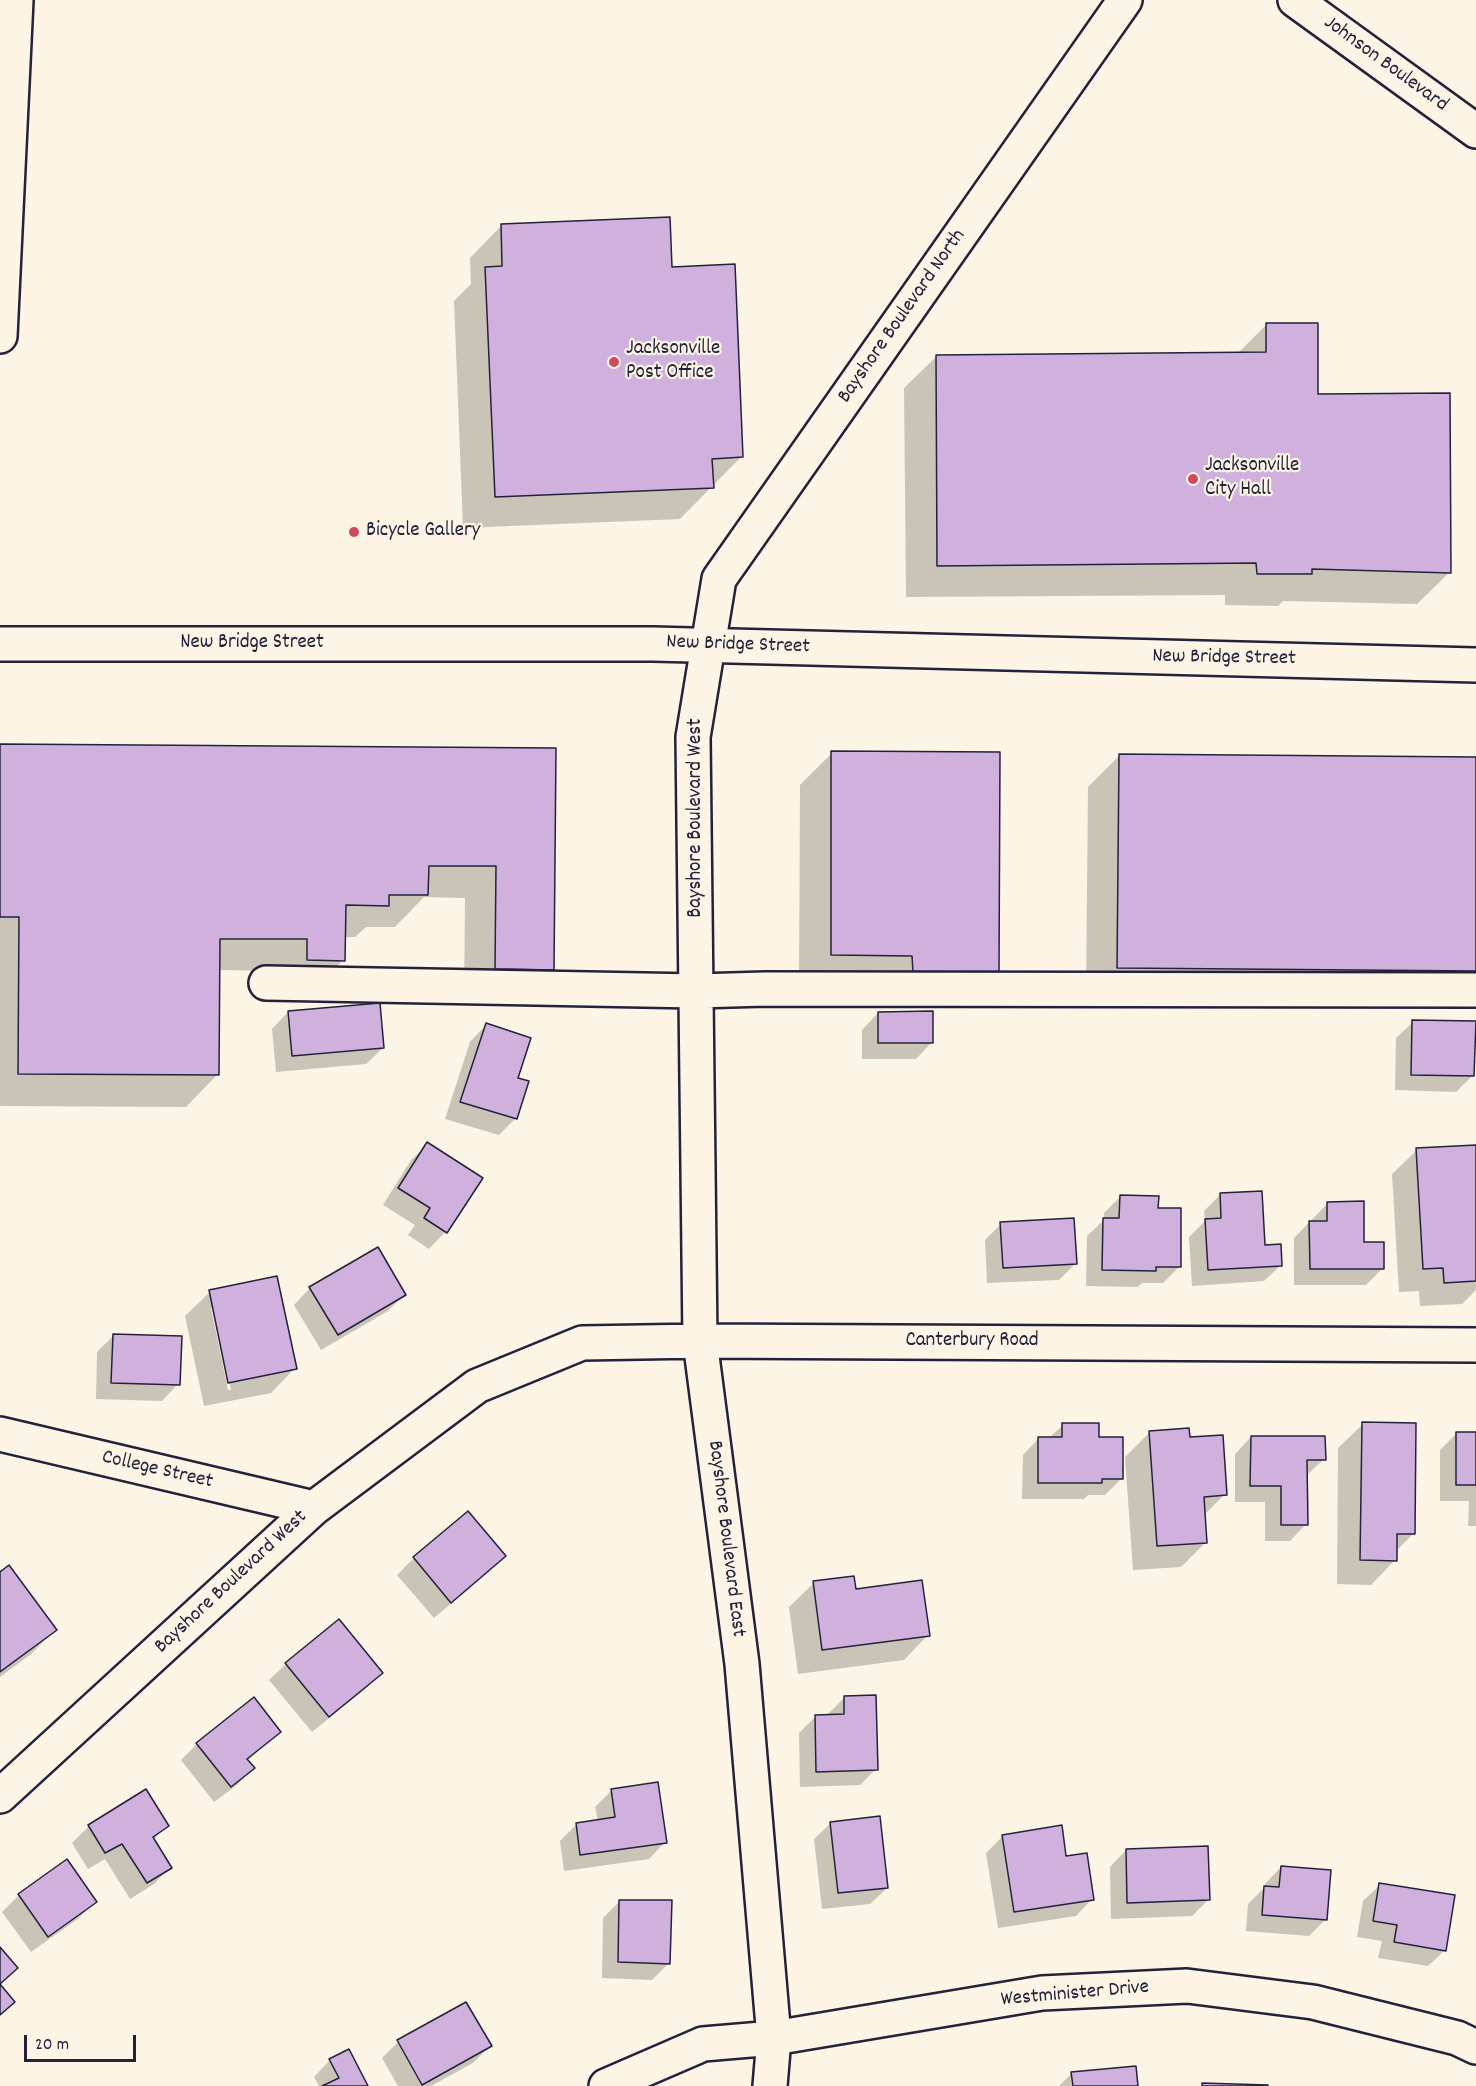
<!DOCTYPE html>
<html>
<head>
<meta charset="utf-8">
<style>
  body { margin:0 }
  #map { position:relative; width:1476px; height:2086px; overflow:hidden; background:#fcf5e5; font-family:Dekko,sans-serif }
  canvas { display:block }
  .scale { position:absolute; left:24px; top:2035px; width:112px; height:27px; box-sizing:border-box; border:3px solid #22223b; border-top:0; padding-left:8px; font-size:18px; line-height:21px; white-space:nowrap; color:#22223b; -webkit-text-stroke:4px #fcf5e5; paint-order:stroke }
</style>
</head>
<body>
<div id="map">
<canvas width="1476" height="2086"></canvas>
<div class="scale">20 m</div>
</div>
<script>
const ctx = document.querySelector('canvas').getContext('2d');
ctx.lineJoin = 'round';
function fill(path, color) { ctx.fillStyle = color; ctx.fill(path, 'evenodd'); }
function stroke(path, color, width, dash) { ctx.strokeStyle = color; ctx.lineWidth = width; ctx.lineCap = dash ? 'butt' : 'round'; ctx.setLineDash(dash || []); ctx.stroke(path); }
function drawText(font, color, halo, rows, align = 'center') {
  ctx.font = font + ' Dekko,sans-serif'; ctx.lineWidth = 4.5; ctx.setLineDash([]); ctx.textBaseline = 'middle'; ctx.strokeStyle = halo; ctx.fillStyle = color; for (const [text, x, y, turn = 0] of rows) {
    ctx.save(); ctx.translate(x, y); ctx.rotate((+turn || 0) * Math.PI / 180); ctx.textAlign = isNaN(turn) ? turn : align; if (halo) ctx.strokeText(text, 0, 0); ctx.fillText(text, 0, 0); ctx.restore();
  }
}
const shadow = new Path2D(`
  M501,226l169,43 71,188 -61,62 -217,9 -9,-227 17,-17 -1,-26z
  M1266,325l51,71 132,177 -32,31 -134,-3 -5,5 -53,-1v-10l-319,2 -2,-209 32,-31 301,-3z
  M0,745l554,5 -2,219 -32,32h-56l1,-103 -41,-1 -29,30h-29l-11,10h-11l-1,23 -31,32 -36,-21 -58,-1 -1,105 -31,32 -186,-1z
  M832,753l134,251 -167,-18 1,-201z
  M1119,756l357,3v243l-390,-3 2,-212z
  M288,1012l95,36 -17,16 -90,8 -4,-43z
  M878,1013l54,29 -16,17h-54v-29z
  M1413,1022l60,53 -17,17 -61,-2 1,-52z
  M486,1025l30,54 11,3 -12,37 -16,16 -54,-16 25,-77z
  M428,1144l53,34 -36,54 -16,17 -21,-14 7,-10 -32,-20 28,-45z
  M1476,1146v144l-14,14 -42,2 -1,-15 -20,1 -7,-118 25,-24z
  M1220,1195l61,70 -17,16 -72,5 -3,-49 16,-16 -1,-10z
  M1120,1197l37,13 22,57 -16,16h-21l-4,4 -52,-1 1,-50 17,-16v-7z
  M1328,1203l54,66 -16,16h-72v-47z
  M1001,1224l74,40 -16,16 -72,3 -2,-43z
  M310,1288l95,6 -17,17 -67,39 -27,-45z
  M210,1292l85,76 -24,25 -67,13 -19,-90zM211,1308h3l17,82h-3z
  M114,1335l64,49 -16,17 -66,-2 1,-47z
  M1363,1424l50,110 -17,17 -1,9 -24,25 -34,-1 1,-136z
  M1063,1425l34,14 25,39 -17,17h-17l-4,4h-62l1,-44 16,-17h10z
  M1149,1433l39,6 37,55 -22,22 2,27 -24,24 -48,3 -8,-113z
  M1457,1433l19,1v92h-8l1,-25h-29v-51z
  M1251,1437l73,22 -18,17v48l-16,17h-25v-39h-30v-48z
  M467,1514l37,42 -17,17 -53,45 -37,-43 17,-17z
  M0,1573l55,57 -24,24 -31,23z
  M814,1583l40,8 74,44 -24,25 -106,14 -9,-67z
  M339,1621l42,52 -17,17 -52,42 -43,-52 17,-16z
  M844,1698l32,71 -16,16 -60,2 -1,-54 16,-16 13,-1v-2z
  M279,1732l-32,29 6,7 -16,17 -23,17 -33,-42 16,-16z
  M612,1790l53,52 -16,17 -85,12 -4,-30 16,-16 22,-4 -3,-14z
  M145,1791l22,35 -14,14 17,27 -16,17 -24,15 -25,-40 -17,10 -16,-26 17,-17z
  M831,1823l56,65 -17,16 -48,5 -8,-70z
  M1003,1836l62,21 27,42 -16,17 -78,12 -12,-75z
  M1126,1850l82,50 -16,16 -81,3 -1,-52z
  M67,1861l28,40 -16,17 -48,34 -29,-40 17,-17z
  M1281,1867l45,52 -17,17 -63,-5 2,-27 16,-16 1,-4z
  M1380,1885l65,65 -17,16 -50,-8 4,-17 -25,-4 6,-36z
  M620,1901l49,62 -17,17 -50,-2 1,-60z
  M398,2042l92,4 -17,17 -42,23h-33l-16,-28z
  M330,2060l36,26h-47l-5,-9z
  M1071,2074l66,12h-78z`);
const building = new Path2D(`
  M670,217l2,50 63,-3 8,193 -31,2 2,29 -219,9 -10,-230 17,-1 -1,-42z
  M1266,323h52v71l132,-1 1,180 -139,-4v5h-55l-1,-11 -319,3 -1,-211 330,-3z
  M0,744l556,4 -2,222 -59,-1 1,-103h-67l-1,29h-39v11l-43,-1 -1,56 -38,-1v-21h-87l-1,136 -201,-1 1,-157h-19z
  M831,751l169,1 -1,221h-86l-1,-17 -81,-1z
  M1119,754l357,3v214l-359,-3z
  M380,1003l4,45 -92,8 -4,-45z
  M933,1011v32h-55v-31z
  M1412,1020l64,1 -2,55 -63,-1z
  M486,1023l45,15 -13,40 11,3 -12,38 -57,-17z
  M427,1142l56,36 -36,55 -23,-15 6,-10 -32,-20z
  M1476,1145v136l-32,2 -1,-15 -20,1 -7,-121z
  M1262,1191l3,54 16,-1 1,22 -74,4 -3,-51 16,-1 -1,-25z
  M1120,1195l39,1 -1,12h23v59h-25v4l-54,-1 1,-52h16z
  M1364,1201v41h20v27h-74l-1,-48h18v-19z
  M1074,1218l3,46 -74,4 -3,-46z
  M378,1247l28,48 -68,40 -29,-48z
  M277,1276l20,93 -69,14 -19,-93z
  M113,1334l69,2 -2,49 -69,-2z
  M1362,1422l54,1 -1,111h-18v27l-37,-1z
  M1062,1423h37v14h24v42h-21v4h-64v-46h24z
  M1189,1428l1,9 33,-2 4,60 -23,2 3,46 -50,3 -8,-115z
  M1456,1432h20v53h-20z
  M1251,1436h74l1,24h-19l1,65h-27v-39h-31z
  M468,1511l38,45 -55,47 -38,-46z
  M9,1565l48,65 -57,42v-100z
  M854,1576l2,13 66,-9 8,56 -108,14 -9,-69z
  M339,1619l44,54 -54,44 -44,-54z
  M876,1695l2,75 -62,2 -1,-57 29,-1v-18z
  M254,1697l27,35 -34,27 8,9 -24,19 -35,-44z
  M658,1782l9,61 -87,12 -4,-32 39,-6 -4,-28z
  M146,1789l23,37 -16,11 19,31 -25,15 -25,-39 -17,9 -17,-28z
  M880,1816l8,72 -50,5 -8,-71z
  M1062,1825l4,31 21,-3 7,47 -80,12 -12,-77z
  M1208,1846l2,54 -83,3 -1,-54z
  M67,1859l30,43 -49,35 -30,-43z
  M1281,1866l50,4 -4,50 -65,-5 2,-29 15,1z
  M1379,1883l76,12 -9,56 -52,-9 3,-17 -24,-4z
  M619,1900h53l-2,64 -52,-2z
  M0,1947l18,21 -18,16 15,18 -15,13z
  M466,2002l26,44 -70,39 -25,-45z
  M349,2049l19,37h-46l17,-8 -10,-19z
  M1136,2066l2,20h-65l-2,-14z
  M1202,2083l66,2v1h-66z`);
const minor = new Path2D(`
  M0,336l16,-336
  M266,983l431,8 68,-2 711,1
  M0,1434l314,74
  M0,1796l314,-288 163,-122 105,-43 118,-2 776,4
  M606,2086l97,-42 71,-6 268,-45 145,-7 126,16 144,36 19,9
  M770,2086l4,-48 -32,-374 -42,-323 -7,-604 26,-158 406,-579`);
const major = new Path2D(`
  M1295,0l181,131
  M0,644h653l823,21`);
const markers = [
  [614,362,6,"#d1495b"],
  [1193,479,6,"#d1495b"],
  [354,532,6,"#d1495b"]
];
const streetNames = [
  ["Johnson Boulevard",1385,65,36],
  ["Bayshore Boulevard North",903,317,-55],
  ["New Bridge Street",252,644],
  ["New Bridge Street",738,646,2],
  ["New Bridge Street",1224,659,1],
  ["Bayshore Boulevard West",697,818,-90],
  ["Canterbury Road",972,1342],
  ["College Street",157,1471,13],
  ["Bayshore Boulevard East",725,1539,83],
  ["Bayshore Boulevard West",232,1583,-43],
  ["Westminister Drive",1075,1995,-5]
];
const poiNames = [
  ["Jacksonville",626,350],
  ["Post Office",626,374],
  ["Jacksonville",1205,467],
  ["City Hall",1205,491],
  ["Bicycle Gallery",366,532]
];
fill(shadow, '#0003');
fill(building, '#d0b0dd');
stroke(building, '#22223b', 1.5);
stroke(minor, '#22223b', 38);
stroke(major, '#22223b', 38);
stroke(minor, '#fcf5e5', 33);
stroke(major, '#fcf5e5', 33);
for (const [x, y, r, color] of markers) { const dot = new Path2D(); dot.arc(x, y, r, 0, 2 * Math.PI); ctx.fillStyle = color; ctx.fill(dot); stroke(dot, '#fcf5e5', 2); }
drawText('21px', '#22223b', '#fcf5e5', streetNames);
drawText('21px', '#22223b', '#fcf5e5', poiNames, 'left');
</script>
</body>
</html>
